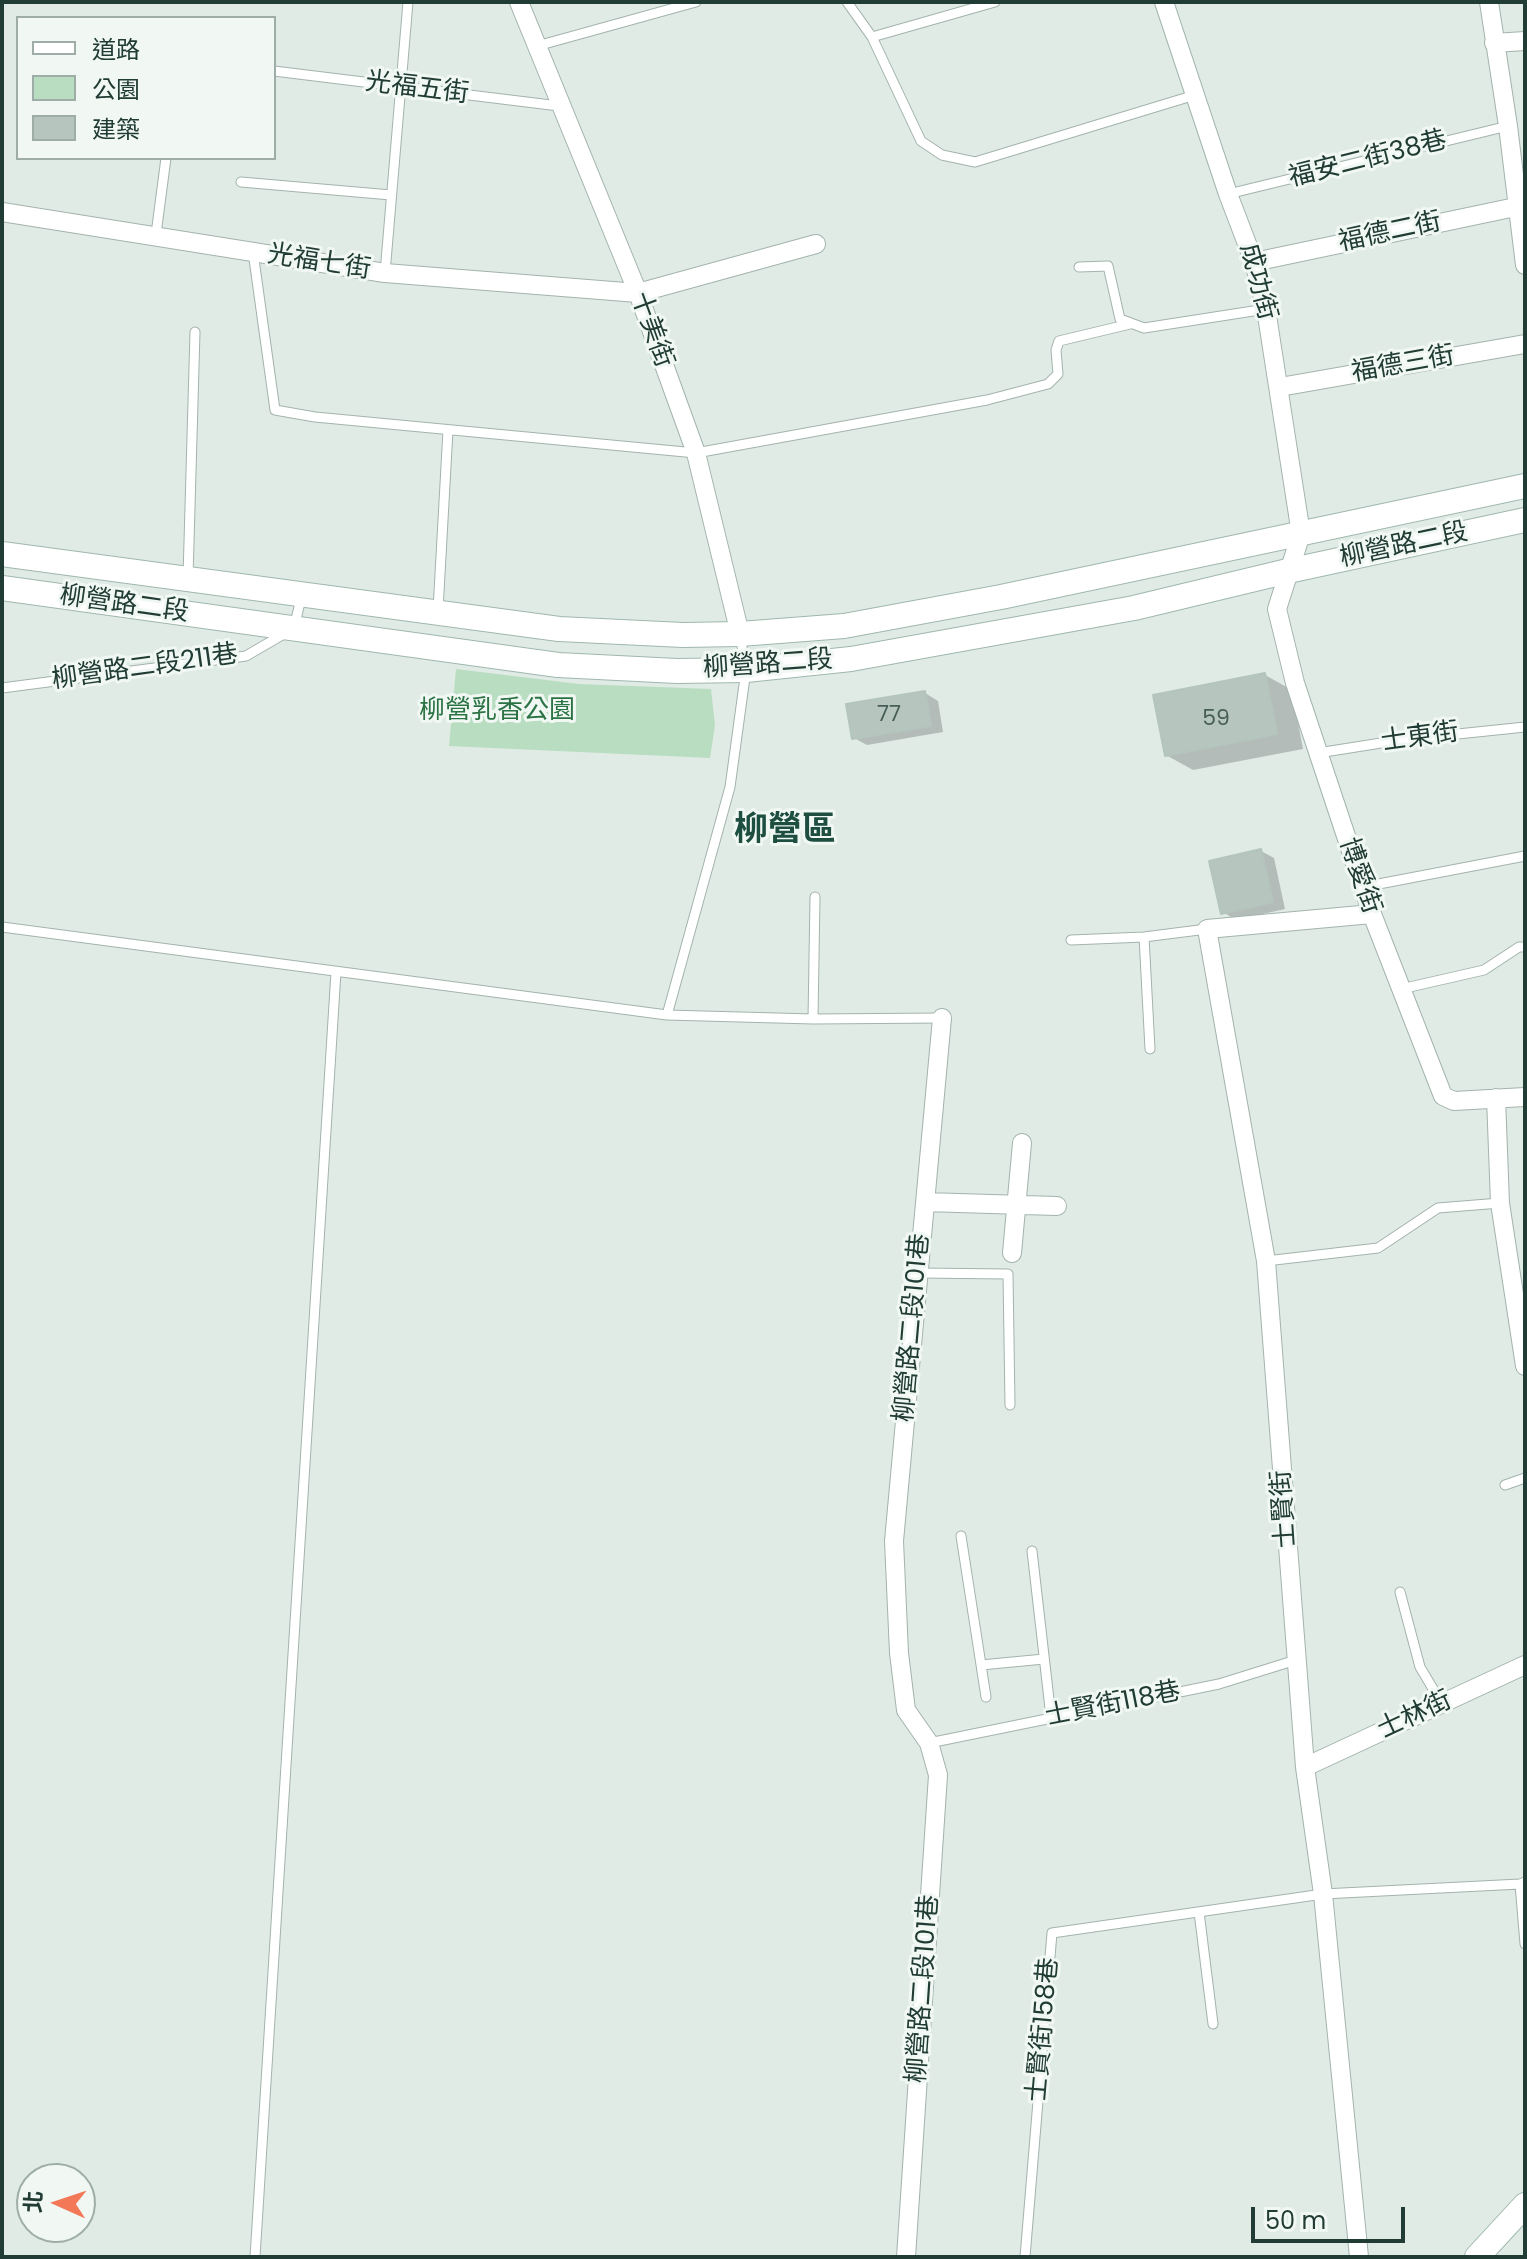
<!DOCTYPE html>
<html>
<head>
<meta charset="utf-8">
<style>
  body { margin:0 }
  #map { position:relative; width:1527px; height:2259px; overflow:hidden; background:#e0ebe6; font-family:Poppins,"Noto Sans TC",sans-serif }
  canvas { display:block }
  .frame { position:absolute; inset:0; border:4px solid #213c34; pointer-events:none }
  .legend { position:absolute; left:16px; top:16px; width:260px; height:144px; box-sizing:border-box; background:#f1f8f4; border:2px solid #9eada7; margin:0; padding:10px 14px; list-style:none; font-size:24px; color:#213c34 }
  .legend li { display:flex; align-items:center; gap:16px; height:40px }
  .legend b { width:40px; border:2px solid #9eada7 }
  .north { position:absolute; left:16px; top:2163px; width:80px; height:80px; box-sizing:border-box; background:#f1f8f4; border:2px solid #9eada7; border-radius:50%; rotate:273deg; font-size:22px; font-weight:700; line-height:32px; text-align:center; color:#213c34 }
  .north::after { content:''; display:block; margin:auto; width:28px; height:36px; background:#f27858; clip-path:polygon(50% 0,100% 100%,50% 72%,0 100%) }
  .scale { position:absolute; left:1251px; top:2207px; width:154px; height:36px; box-sizing:border-box; border:4px solid #213c34; border-top:0; padding-left:10px; font-size:24px; line-height:28px; white-space:nowrap; color:#213c34; -webkit-text-stroke:6px #f1f8f4; paint-order:stroke }
</style>
</head>
<body>
<div id="map">
<canvas width="1527" height="2259"></canvas>
<div class="frame"></div>
<ul class="legend">
<li><b style="height:10px;background:#fff"></b>道路</li>
<li><b style="height:22px;background:#b9ddc1"></b>公園</li>
<li><b style="height:22px;background:#b6c6bf"></b>建築</li>
</ul>
<div class="north">北</div>
<div class="scale">50 m</div>
</div>
<script>
const ctx = document.querySelector('canvas').getContext('2d');
ctx.lineJoin = 'round';
function fill(path, color) { ctx.fillStyle = color; ctx.fill(path, 'evenodd'); }
function stroke(path, color, width, dash) { ctx.strokeStyle = color; ctx.lineWidth = width; ctx.lineCap = dash ? 'butt' : 'round'; ctx.setLineDash(dash || []); ctx.stroke(path); }
function drawText(font, color, halo, rows, align = 'center') {
  ctx.font = font + ' Poppins,"Noto Sans TC",sans-serif'; ctx.lineWidth = 6; ctx.setLineDash([]); ctx.textBaseline = 'middle'; ctx.strokeStyle = halo; ctx.fillStyle = color; for (const [text, x, y, turn = 0] of rows) {
    ctx.save(); ctx.translate(x, y); ctx.rotate((+turn || 0) * Math.PI / 180); ctx.textAlign = isNaN(turn) ? turn : align; if (halo) ctx.strokeText(text, 0, 0); ctx.fillText(text, 0, 0); ctx.restore();
  }
}
const green = new Path2D(`
  M456,669l123,15 132,5 4,36 -5,33 -261,-12z`);
const shadow = new Path2D(`
  M1265,675l27,15 11,59 -110,21 -27,-15z
  M925,693l13,8 5,31 -76,13 -13,-7z
  M1261,851l13,7 11,51 -49,11 -13,-8z`);
const building = new Path2D(`
  M1265,673l12,61 -112,22 -12,-61z
  M925,691l6,35 -79,13 -6,-35z
  M1261,849l12,53 -52,12 -12,-53z`);
const lane = new Path2D(`
  M847,2l25,35 123,-35
  M872,37l49,104 21,14 33,7 220,-67
  M537,46l159,-44
  M274,71l285,35
  M241,182l150,13
  M1228,194l280,-68
  M156,234l10,-76
  M253,252l22,158 40,7 381,36 291,-53 61,-16 10,-10 -2,-24 3,-9 71,-17
  M1079,267l29,-1 12,53 24,9 122,-19
  M385,273l23,-271
  M188,577l7,-245
  M438,610l10,-180
  M740,635l6,35 -16,117 -63,228 146,4 129,-1
  M2,688l244,-32 48,-28 8,-34
  M1318,753l82,-13 125,-13
  M1363,887l162,-31
  M2,927l665,88
  M1144,937l6,112
  M1071,940l73,-3 63,-8
  M1401,989l83,-19 35,-23h6
  M813,1019l2,-122
  M1266,1261l112,-13 60,-40 62,-5
  M919,1273l89,1 2,131
  M1505,1485l20,-7
  M961,1536l25,161
  M1032,1551l19,166
  M1400,1592l20,75 22,37
  M981,1665l63,-6
  M929,1743l290,-59 77,-24
  M1520,1884l5,60
  M1199,1912l14,112
  M255,2257l81,-1285
  M1025,2257l27,-324 271,-39 197,-10 5,-2`);
const street = new Path2D(`
  M519,2l119,291 58,160 44,181
  M1164,2l64,192 26,68 12,47 35,225 -24,75 18,74 77,231 71,182 11,5 71,-4
  M1489,2l19,124 17,139
  M1494,43l31,-2
  M2,212l383,61 253,20 178,-49
  M1254,262l271,-57
  M1280,387l245,-43
  M1496,1098l4,105 25,163
  M925,1202l132,4
  M1012,1253l10,-110
  M1305,1767l220,-102
  M906,2257l32,-482 -9,-32 -23,-33 -7,-57 -5,-112 48,-523
  M1359,2257l-36,-363 -18,-127 -39,-506 -59,-332 165,-15`);
const secondary = new Path2D(`
  M2,554l557,75 124,6 57,-1 104,-8 157,-29 524,-111
  M2,588l556,77 119,6 69,-1 105,-11 283,-51 154,-37 237,-51
  M1477,2257l48,-52`);
const numberNames = [
  ["77",889,715],
  ["59",1216,719]
];
const streetNames = [
  ["光福五街",417,89,7],
  ["福安二街38巷",1368,160,-14],
  ["福德二街",1390,233,-12],
  ["光福七街",319,263,9],
  ["成功街",1257,282,75],
  ["十美街",651,330,70],
  ["福德三街",1403,365,-10],
  ["柳營路二段",1404,546,-12],
  ["柳營路二段",124,605,8],
  ["柳營路二段",768,665,-4],
  ["柳營路二段211巷",145,668,-8],
  ["士東街",1420,738,-8],
  ["博愛街",1359,876,71],
  ["柳營路二段101巷",913,1328,-85],
  ["士賢街",1285,1509,-94],
  ["士賢街118巷",1113,1705,-11],
  ["士林街",1415,1716,-25],
  ["柳營路二段101巷",924,1989,-86],
  ["士賢街158巷",1044,2030,-85]
];
const parkNames = [
  ["柳營乳香公園",497,711]
];
const districtNames = [
  ["柳營區",785,831]
];
fill(green, '#b9ddc1');
fill(shadow, '#0003');
fill(building, '#b6c6bf');
stroke(building, '#b3c5bd', 2);
stroke(lane, '#a3b3ad', 11);
stroke(street, '#a3b3ad', 20);
stroke(secondary, '#9fb7ae', 26);
stroke(lane, '#fff', 9);
stroke(street, '#fff', 18);
stroke(secondary, '#fff', 24);
drawText('22px', '#465e57', null, numberNames);
drawText('26px', '#213c34', '#f1f8f4', streetNames);
drawText('26px', '#2b7344', '#f1f8f4', parkNames);
drawText('bold 34px', '#1d4e40', '#f1f8f4', districtNames);
</script>
</body>
</html>
